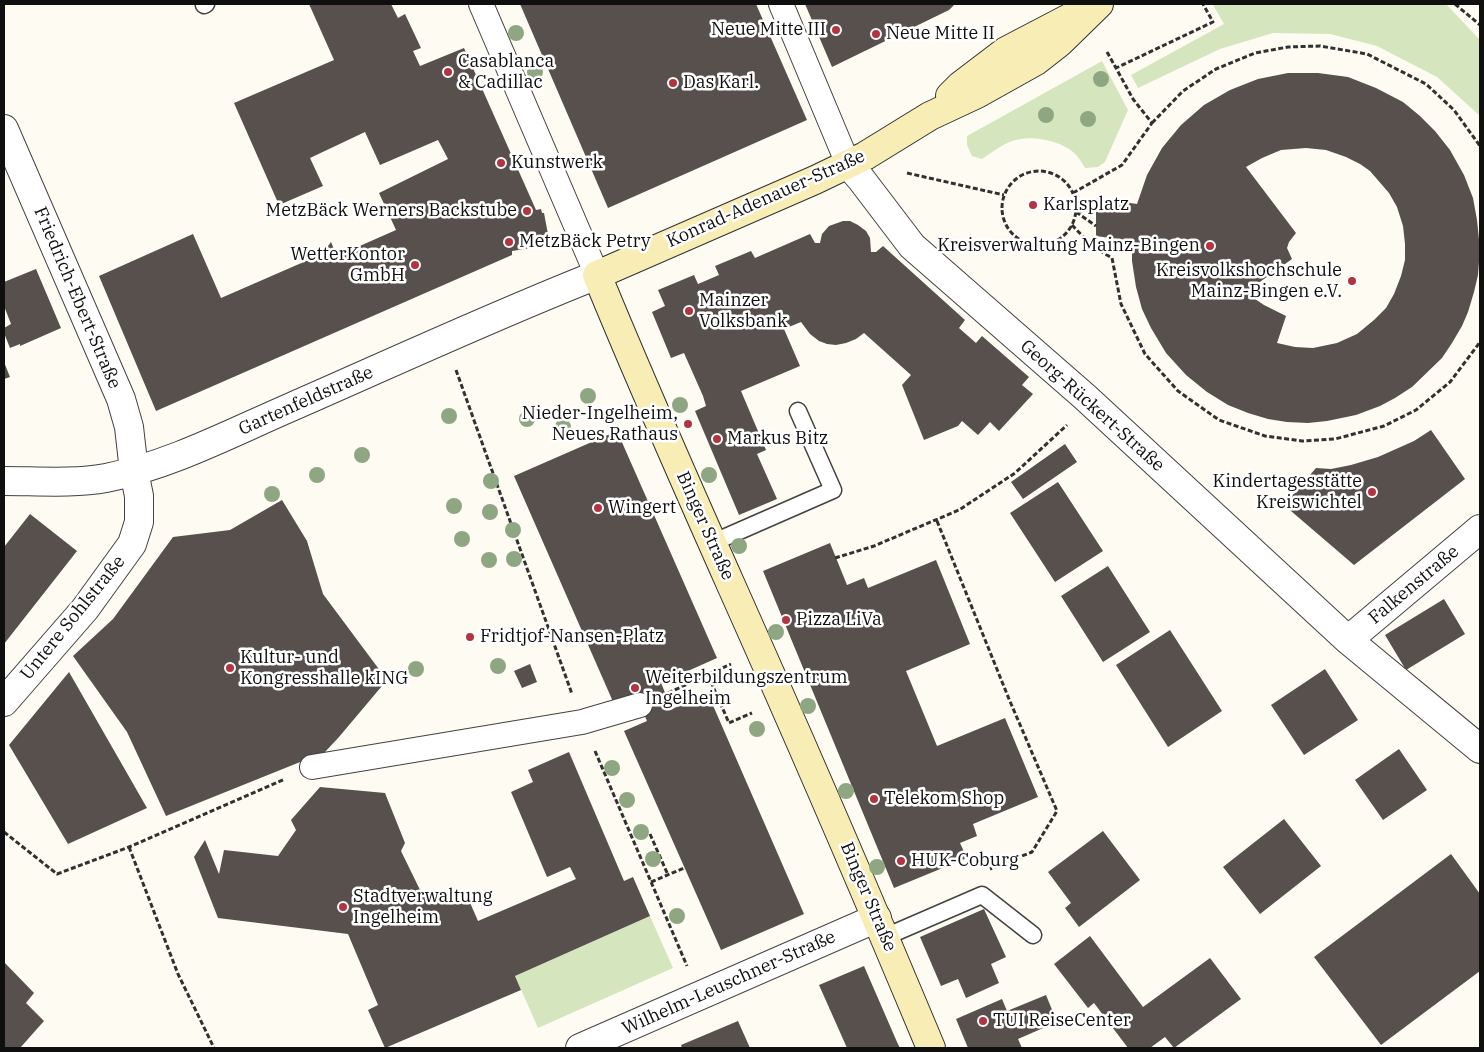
<!DOCTYPE html>
<html>
<head>
<meta charset="utf-8">
<style>
  body { margin:0 }
  #map { position:relative; width:1484px; height:1052px; overflow:hidden; background:#fefbf3; font-family:"IBM Plex Serif",serif }
  canvas { display:block }
  .frame { position:absolute; inset:0; border:5px solid #0f0f0f; pointer-events:none }
</style>
</head>
<body>
<div id="map">
<canvas width="1484" height="1052"></canvas>
<div class="frame"></div>
</div>
<script>
const ctx = document.querySelector('canvas').getContext('2d');
ctx.lineJoin = 'round';
function fill(path, color) { ctx.fillStyle = color; ctx.fill(path, 'evenodd'); }
function stroke(path, color, width, dash) { ctx.strokeStyle = color; ctx.lineWidth = width; ctx.lineCap = dash ? 'butt' : 'round'; ctx.setLineDash(dash || []); ctx.stroke(path); }
function drawText(font, color, halo, rows, align = 'center') {
  ctx.font = font + ' "IBM Plex Serif",serif'; ctx.lineWidth = 5; ctx.setLineDash([]); ctx.textBaseline = 'middle'; ctx.strokeStyle = halo; ctx.fillStyle = color; for (const [text, x, y, turn = 0] of rows) {
    ctx.save(); ctx.translate(x, y); ctx.rotate((+turn || 0) * Math.PI / 180); ctx.textAlign = isNaN(turn) ? turn : align; if (halo) ctx.strokeText(text, 0, 0); ctx.fillText(text, 0, 0); ctx.restore();
  }
}
const green = new Path2D(`
  M1215,4h231l34,36v76l-43,-39 -60,-31 -47,-12 -57,-1 -53,16 -82,39 -7,-13 93,-51 -11,-19z
  M1102,61l26,49 -23,52 -7,5 -13,1c-3,-5 -7,-12 -12,-16 -11,-10 -37,-16 -52,-13 -15,2 -27,12 -39,20l-10,-3 -5,-11v-9z
  M650,916l23,52 -135,60 -23,-52z`);
const building = new Path2D(`
  M309,4h82l7,14 7,-4 16,34 -8,3 7,15 44,-18 72,162 5,-1 1,4h2l6,32 -38,6v4l-356,156 -57,-135 94,-42 28,64 101,-44 9,-12 6,14 59,-26 -17,-37 69,-34 -10,-19 -58,25 -15,-33 -55,26 13,28 -44,19 -45,-102 100,-43z
  M520,4h236l51,116 -199,88z
  M805,4h150l-6,6 -117,57z
  M1288,73h30l30,4 28,11 27,14 17,14 15,15 15,19 14,25 9,23 4,22 3,29 -2,26 -4,17 -6,20 -6,14 -10,17 -10,15 -30,29 -17,11 -15,8 -24,9 -29,6 -19,2 -21,-1 -19,-3 -20,-6 -20,-8 -21,-13 -21,-17 -20,-22 -15,-25 -9,-19 -6,-22 -4,-26v-20l-36,-5v-38l41,6 10,-29 15,-27 19,-23 23,-20 26,-15 28,-11zM1306,148l20,2 20,7 14,7 10,7 19,22 8,14 6,19 2,18v16l-4,16 -7,18 -8,14 -12,12 -17,14 -20,9 -24,5 -18,-1 -18,-4 9,-27 -22,-11 -9,-6 -5,-10 42,-30 -5,-11 2,-6 7,-9 -50,-66 16,-9 19,-8z
  M843,221h7l8,4 8,6 4,7 1,14h5l7,-6 82,74 -6,8 17,15 6,-7 47,41 -7,8 11,9 -34,37 -9,-9 -12,13 -16,-14 -4,5 -34,14 -22,-55 9,-10 -47,-42 -8,6 -10,4 -10,2 -9,-1 -8,-3 -9,-7 -9,-12 -17,7 16,37 -59,25 25,59 -9,4 20,45 -38,16 -44,-104 11,-5 -3,-10 -19,-43 -13,5 -19,-46 13,-6 -7,-16 36,-15 4,9 21,-9 -4,-9 36,-15 4,7 55,-24 5,9h5l2,-9 7,-8z
  M36,269l25,59 -41,18v-2l-10,4 -6,-15v-5l7,-4 -7,-18v-24z
  M4,362l6,15 -6,2z
  M1431,430l34,49 -111,86 -70,-60 32,-37 15,1 20,-4 27,-8 36,-16z
  M617,431l100,227 -56,25 11,26 36,-15 96,220 -83,36 -97,-219 23,-10 -12,-27 -21,10 -100,-228z
  M1065,444l12,18 -54,37 -12,-17z
  M1058,482l45,69 -48,31 -45,-69z
  M282,500l25,41 16,53 64,86 -48,57 -14,15 -159,64 -39,-84 -54,-76 40,-37 60,-82 57,-7z
  M30,514l47,37 -73,93v-97z
  M830,543l17,42 17,-7 4,10 68,-28 34,84 -64,27 31,75 68,-28 33,79 -65,27 4,12 -17,7 7,15 -73,30 -131,-317z
  M1108,566l42,66 -47,30 -42,-66z
  M1444,599l21,35 -59,36 -21,-35z
  M1170,630l52,81 -54,36 -52,-82z
  M530,664l7,18 -15,6 -8,-17z
  M1325,669l33,51 -54,35 -33,-50z
  M69,672l78,136 -79,36 -59,-99z
  M1399,749l28,41 -44,30 -28,-40z
  M569,752l55,129 9,-4 17,39 -135,60 6,14 -136,58 -17,-38 10,-5 -30,-71 -130,-16 -24,-61 11,-17 14,34 5,-24 54,6 18,-26 -5,-10 29,-33 65,6 20,50 -4,8 22,45 45,2 10,23 98,-42 -6,-12 -23,10 -36,-85 22,-10 -5,-12z
  M1284,819l37,47 -61,48 -37,-47z
  M1103,831l37,49 -61,47 -14,-19 6,-5 -23,-31z
  M1451,854l29,40v77l-99,74 -67,-88z
  M984,909l22,48 -15,7 8,19 -33,15 -8,-19 -17,7 -21,-49z
  M1090,936l53,71 67,-49 31,41 -67,49 -9,-11 -15,11h-22l-34,-45 -6,5 -34,-44z
  M4,962l30,31 -8,10 18,18 -24,27h-16z
  M864,966l33,76 3,6h-53l-28,-63z
  M1046,995l11,27 -39,17 4,9h-54l-12,-29 46,-20 5,12z
  M738,1021l12,27h-68l-1,-3z`);
const path = new Path2D(`
  M1455,4l25,21
  M1107,52l9,16
  M1152,123l31,-32 33,-22 39,-16 33,-6 32,-1 47,8 59,30 28,26 26,36
  M1002 208a37 37 0 1 1 74 0a37 37 0 1 1-74 0Z
  M907,173l97,22
  M1073,193l49,-28 30,-42 -19,-24 -17,-31 97,-46 -10,-18
  M1076,212l20,14
  M1077,212l19,-5
  M1072,225l21,22 19,11 9,46 24,50 33,37 41,29 46,16 37,5 33,-2 49,-13 32,-16 34,-28 30,-40
  M456,370l116,324
  M937,521l72,178 48,112 -25,41 -42,17
  M835,558l39,-12 85,-36 56,-37 52,-48
  M708,675l21,48 23,-10
  M668,693l63,-29
  M595,751l92,215
  M4,832l53,42 72,-27 156,-68
  M650,834l18,41
  M129,847l49,127 36,74
  M651,882l33,-14`);
const service = new Path2D(`
  M204,5l2,-1
  M712,543l121,-53 -35,-79
  M885,937l97,-42 51,40`);
const pedestrian = new Path2D(`
  M481,4l116,271
  M781,4l67,160
  M312,767l270,-45 58,-17`);
const minor = new Path2D(`
  M4,129l117,270 8,28 5,44 5,25v26l-7,22 -47,65 -81,93
  M848,164l13,15 51,67 173,151 263,243 132,109
  M1348,640l132,-111
  M580,1048l297,-130`);
const tertiary = new Path2D(`
  M4,481c33,0 69,3 102,-3 64,-13 123,-44 183,-70 103,-45 204,-92 308,-133`);
const secondary = new Path2D(`
  M950,96l10,-10 46,-35 67,-35
  M931,1048c-56,-134 -113,-267 -172,-400 -55,-124 -111,-248 -162,-373l218,-95 50,-24 65,-40 47,-22 59,-33 23,-18 40,-39`);
const trees = [
  [516,33],
  [535,72],
  [1101,79],
  [1046,115],
  [1088,119],
  [588,396],
  [680,405],
  [449,416],
  [527,419],
  [563,427],
  [362,455],
  [317,475],
  [709,475],
  [491,481],
  [272,494],
  [454,506],
  [490,512],
  [513,530],
  [462,539],
  [739,546],
  [514,559],
  [489,560],
  [776,632],
  [498,666],
  [416,669],
  [808,706],
  [757,729],
  [612,768],
  [846,791],
  [627,800],
  [641,832],
  [653,859],
  [877,867],
  [677,916]
];
const markers = [
  [836,30,5,"#b23440"],
  [876,34,5,"#b23440"],
  [448,72,5,"#b23440"],
  [673,83,5,"#b23440"],
  [501,163,5,"#b23440"],
  [1033,205,5,"#b23440"],
  [527,211,5,"#b23440"],
  [509,242,5,"#b23440"],
  [1210,246,5,"#b23440"],
  [415,265,5,"#b23440"],
  [1352,281,5,"#b23440"],
  [689,311,5,"#b23440"],
  [688,424,5,"#b23440"],
  [717,439,5,"#b23440"],
  [1372,492,5,"#b23440"],
  [598,508,5,"#b23440"],
  [786,620,5,"#b23440"],
  [470,637,5,"#b23440"],
  [230,668,5,"#b23440"],
  [635,688,5,"#b23440"],
  [874,799,5,"#b23440"],
  [901,861,5,"#b23440"],
  [343,907,5,"#b23440"],
  [983,1021,5,"#b23440"]
];
const poiNames = [
  ["Neue Mitte III",826,30,"right"],
  ["Neue Mitte II",886,34],
  ["Casablanca",458,62],
  ["& Cadillac",458,83],
  ["Das Karl.",683,83],
  ["Kunstwerk",511,163],
  ["Karlsplatz",1043,205],
  ["MetzBäck Werners Backstube",517,211,"right"],
  ["MetzBäck Petry",519,242],
  ["Kreisverwaltung Mainz-Bingen",1200,246,"right"],
  ["WetterKontor",405,255,"right"],
  ["GmbH",405,276,"right"],
  ["Kreisvolkshochschule",1342,271,"right"],
  ["Mainz-Bingen e.V.",1342,292,"right"],
  ["Mainzer",699,301],
  ["Volksbank",699,322],
  ["Nieder-Ingelheim,",678,414,"right"],
  ["Neues Rathaus",678,435,"right"],
  ["Markus Bitz",727,439],
  ["Kindertagesstätte",1362,482,"right"],
  ["Kreiswichtel",1362,503,"right"],
  ["Wingert",608,508],
  ["Pizza LiVa",796,620],
  ["Fridtjof-Nansen-Platz",480,637],
  ["Kultur- und",240,658],
  ["Kongresshalle kING",240,679],
  ["Weiterbildungszentrum",645,678],
  ["Ingelheim",645,699],
  ["Telekom Shop",884,799],
  ["HUK-Coburg",911,861],
  ["Stadtverwaltung",353,897],
  ["Ingelheim",353,918],
  ["TUI ReiseCenter",993,1021]
];
const streetNames = [
  ["Konrad-Adenauer-Straße",766,199,-24],
  ["Friedrich-Ebert-Straße",77,298,67],
  ["Gartenfeldstraße",306,401,-24],
  ["Georg-Rückert-Straße",1092,406,42],
  ["Binger Straße",705,526,66],
  ["Falkenstraße",1414,585,-40],
  ["Untere Sohlstraße",73,618,-51],
  ["Binger Straße",868,897,67],
  ["Wilhelm-Leuschner-Straße",729,983,-24]
];
fill(green, '#d5e6bf');
fill(building, '#57504d');
stroke(service, '#424242', 19);
stroke(pedestrian, '#424242', 26);
stroke(minor, '#424242', 30);
stroke(tertiary, '#424242', 30);
stroke(secondary, '#313131', 30);
stroke(path, '#313131', 3, [5, 2.5]);
stroke(service, '#fff', 16);
stroke(pedestrian, '#fff', 24);
stroke(minor, '#fff', 28);
stroke(tertiary, '#fff', 28);
stroke(secondary, '#f7edb5', 28);
ctx.fillStyle = '#8fa682';
for (const [x, y] of trees) { ctx.beginPath(); ctx.arc(x, y, 8, 0, 2 * Math.PI); ctx.fill(); }
for (const [x, y, r, color] of markers) { const dot = new Path2D(); dot.arc(x, y, r, 0, 2 * Math.PI); ctx.fillStyle = color; ctx.fill(dot); stroke(dot, '#fff', 2); }
drawText('18px', '#0f0f0f', '#fff', poiNames, 'left');
drawText('18px', '#0f0f0f', '#fff', streetNames);
</script>
</body>
</html>
